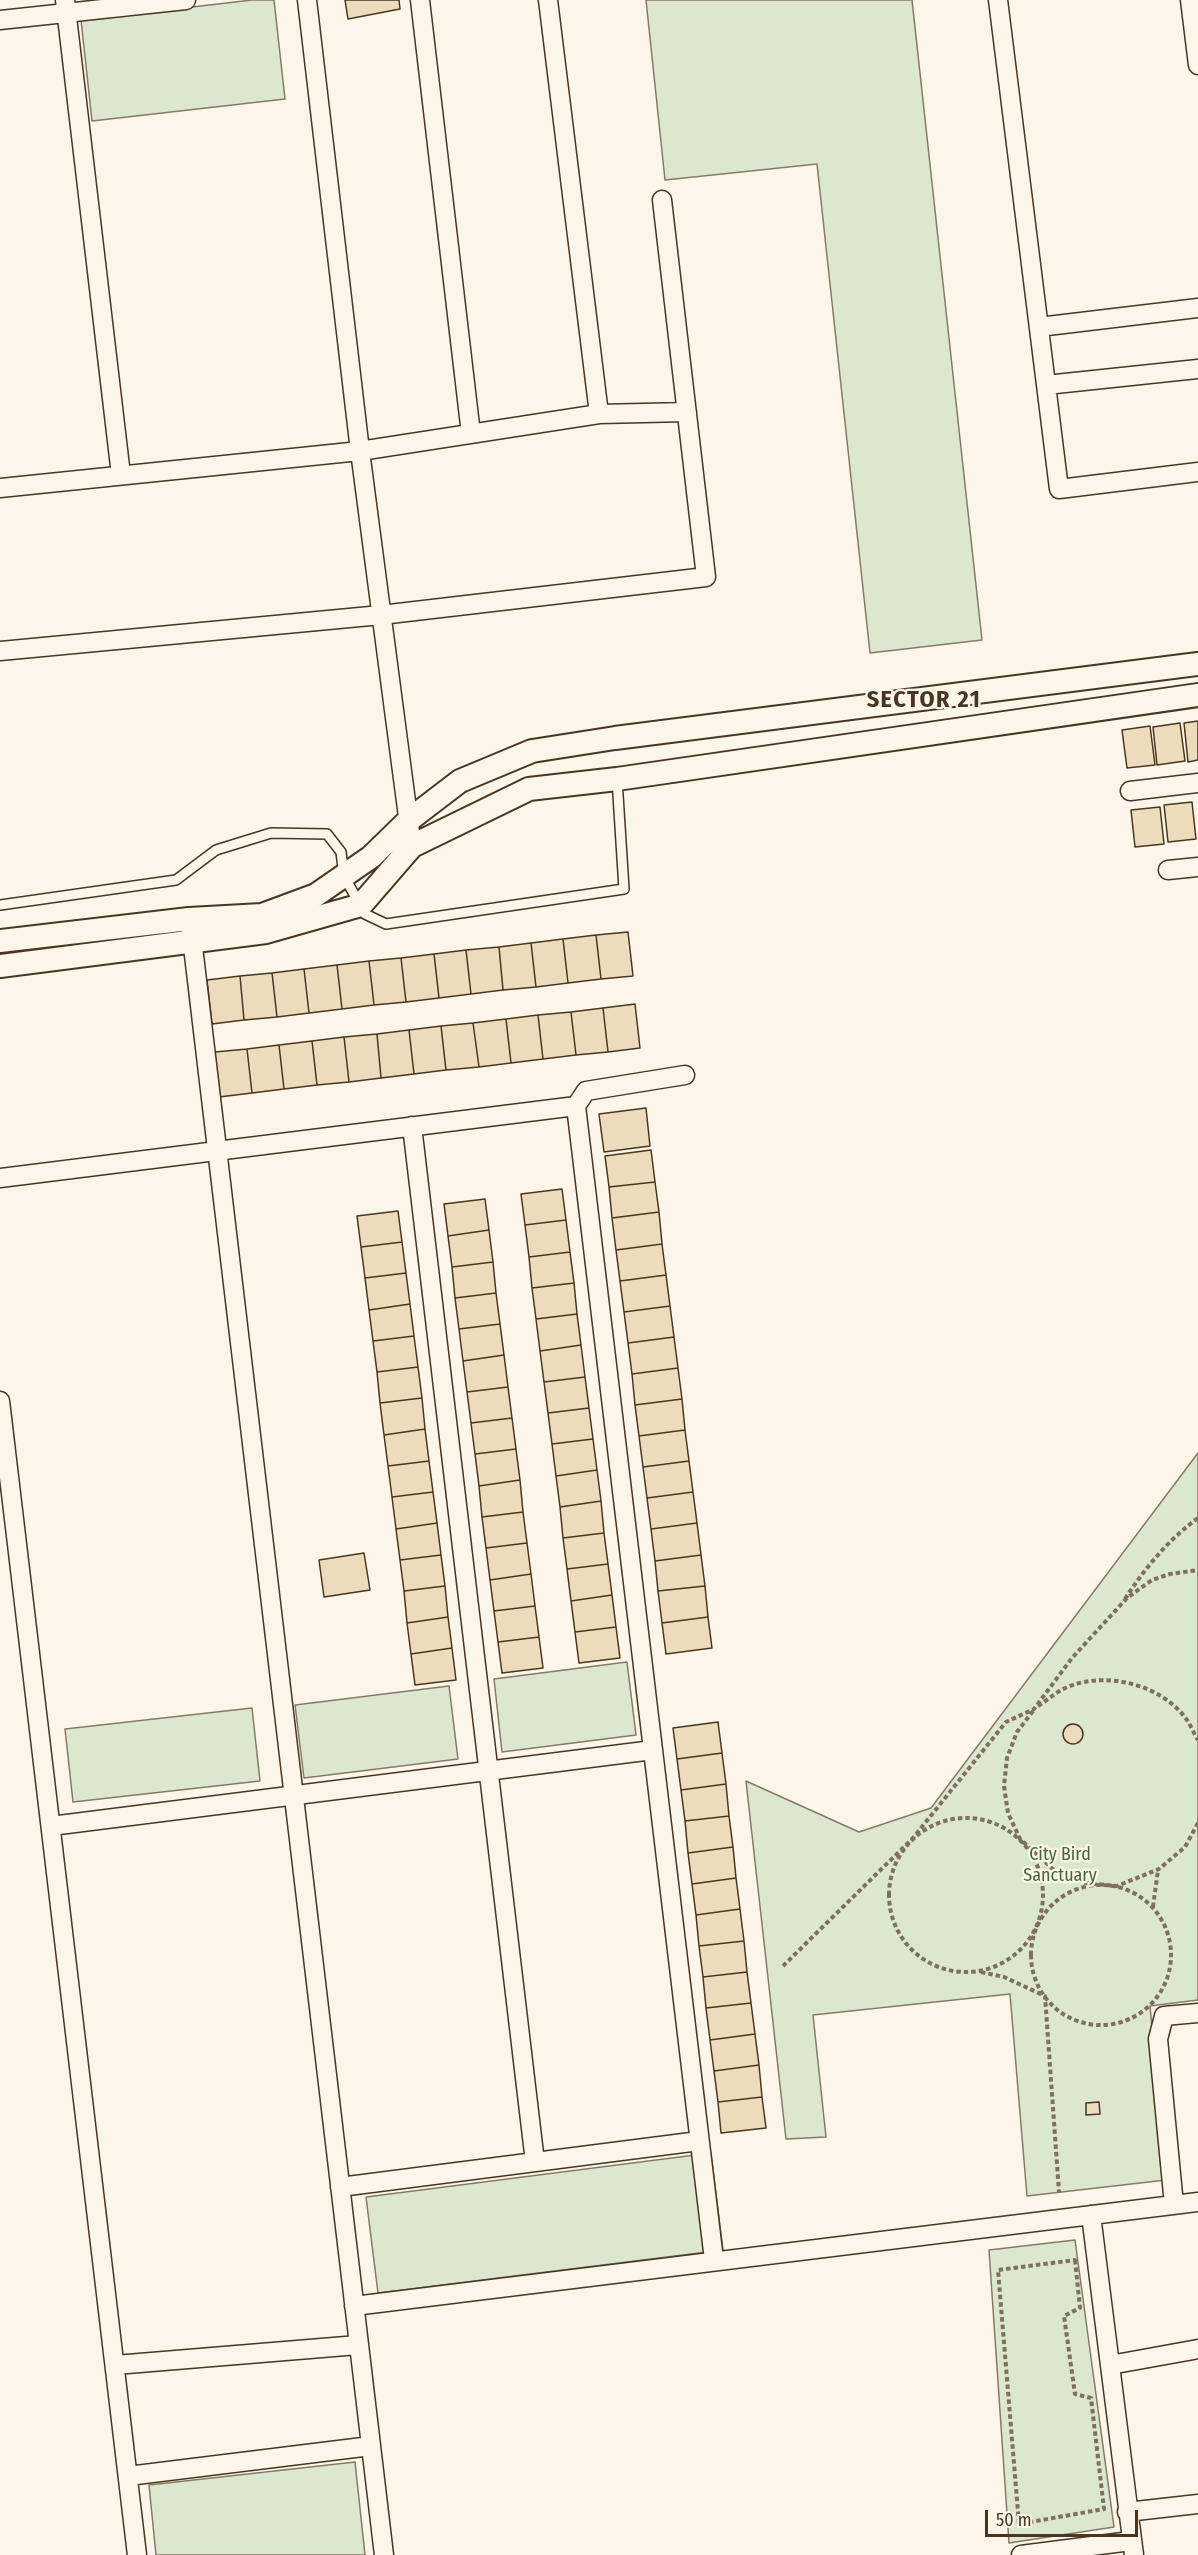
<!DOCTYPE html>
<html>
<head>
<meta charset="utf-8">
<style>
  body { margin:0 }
  #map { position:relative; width:1198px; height:2555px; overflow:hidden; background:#fbf6e9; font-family:"Fira Sans Condensed",sans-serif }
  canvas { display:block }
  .scale { position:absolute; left:985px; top:2510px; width:153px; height:27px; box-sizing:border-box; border:3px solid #4a3520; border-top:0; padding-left:8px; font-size:18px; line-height:21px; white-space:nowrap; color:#4a3520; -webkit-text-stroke:4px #fbf6e9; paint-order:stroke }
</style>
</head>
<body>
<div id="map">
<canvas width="1198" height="2555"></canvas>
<div class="scale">50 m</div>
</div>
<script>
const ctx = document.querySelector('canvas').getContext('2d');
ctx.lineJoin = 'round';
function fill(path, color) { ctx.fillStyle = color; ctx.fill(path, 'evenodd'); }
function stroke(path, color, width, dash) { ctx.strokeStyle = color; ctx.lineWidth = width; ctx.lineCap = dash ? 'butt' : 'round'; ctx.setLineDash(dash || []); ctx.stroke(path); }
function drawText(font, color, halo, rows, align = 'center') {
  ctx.font = font + ' "Fira Sans Condensed",sans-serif'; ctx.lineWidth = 4.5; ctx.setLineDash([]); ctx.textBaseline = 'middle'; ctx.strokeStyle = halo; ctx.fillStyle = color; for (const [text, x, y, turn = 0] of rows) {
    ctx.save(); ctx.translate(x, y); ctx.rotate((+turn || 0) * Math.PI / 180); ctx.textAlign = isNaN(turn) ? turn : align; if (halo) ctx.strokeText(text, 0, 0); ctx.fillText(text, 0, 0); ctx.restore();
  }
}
const green = new Path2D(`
  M252,0h22l11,99 -193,22 -11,-101z
  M646,0h266l70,640 -112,13 -53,-489 -152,16z
  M1198,1453v547l-48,6 16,174 -139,16 -17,-202 -197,21 13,122 -40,2 -40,-358 113,51 72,-24z
  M627,1662l9,73 -134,17 -8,-73z
  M449,1686l9,73 -154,19 -9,-73z
  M252,1708l8,73 -187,21 -8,-73z
  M711,2153l12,97 -345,43 -12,-96z
  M1075,2240l39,287 -105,16 -20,-293z
  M355,2462l10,93h-209l-7,-70z`);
const building = new Path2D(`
  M345,0h54l1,9 -52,10z
  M1198,721v39l-10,2 -4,-39z
  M1180,723l5,38 -28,4 -4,-38z
  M1150,726l5,39 -28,3 -5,-38z
  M1192,802l4,37 -28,3 -4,-37z
  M1160,807l4,37 -29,3 -4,-37z
  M628,932l5,44 -32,3 -5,-44z
  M596,935l5,44 -33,4 -5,-44z
  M563,939l5,44 -32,4 -5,-44z
  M531,943l5,44 -33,3 -4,-43z
  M499,947l4,43 -32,4 -5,-44z
  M466,950l5,44 -32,4 -5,-44z
  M434,954l5,44 -33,4 -5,-44z
  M401,958l5,44 -32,3 -5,-44z
  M369,961l5,44 -32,4 -5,-44z
  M337,965l5,44 -33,4 -5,-44z
  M304,969l5,44 -32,4 -5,-44z
  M272,973l5,44 -33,3 -4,-44z
  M240,976l4,44 -32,4 -5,-44z
  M635,1004l5,44 -32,4 -5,-44z
  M603,1008l5,44 -32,3 -5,-43z
  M571,1012l5,43 -33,4 -5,-44z
  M538,1015l5,44 -32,4 -5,-44z
  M506,1019l5,44 -32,4 -6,-44z
  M473,1023l6,44 -33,3 -5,-44z
  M441,1026l5,44 -32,4 -5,-44z
  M409,1030l5,44 -33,4 -4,-44z
  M377,1034l4,44 -32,4 -5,-45z
  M344,1037l5,45 -32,3 -5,-44z
  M312,1041l5,44 -33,4 -5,-44z
  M279,1045l5,44 -32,4 -5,-44z
  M247,1049l5,44 -33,4 -4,-45z
  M646,1108l4,38 -46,6 -5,-38z
  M651,1150l4,32 -46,5 -4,-31z
  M655,1182l4,30 -47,6 -3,-31z
  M562,1189l4,31 -41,5 -4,-31z
  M485,1199l4,31 -41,6 -4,-32z
  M398,1211l4,31 -41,5 -4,-31z
  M659,1212l3,32 -46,6 -4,-32z
  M566,1220l4,32 -41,5 -4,-32z
  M489,1230l4,32 -41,5 -4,-31z
  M402,1242l4,31 -41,5 -4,-31z
  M662,1244l4,31 -46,6 -4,-31z
  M570,1252l4,31 -42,5 -3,-31z
  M493,1262l3,31 -41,5 -3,-31z
  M406,1273l4,31 -41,6 -4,-32z
  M666,1275l4,31 -46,6 -4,-31z
  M574,1283l3,31 -41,5 -4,-31z
  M496,1293l4,31 -41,5 -4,-31z
  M410,1304l4,32 -41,5 -4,-31z
  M670,1306l4,31 -46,6 -4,-31z
  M577,1314l4,31 -41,6 -4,-32z
  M500,1324l4,31 -41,6 -4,-32z
  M414,1336l4,31 -41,5 -4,-31z
  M674,1337l4,31 -46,6 -4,-31z
  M581,1345l4,32 -41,5 -4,-31z
  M504,1355l4,32 -41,5 -4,-31z
  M418,1367l4,31 -42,5 -3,-31z
  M678,1368l4,31 -47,6 -3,-31z
  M585,1377l4,31 -41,5 -4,-31z
  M508,1387l4,31 -41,5 -4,-31z
  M422,1398l3,31 -41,6 -4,-32z
  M682,1399l3,31 -46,6 -4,-31z
  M589,1408l4,31 -41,5 -4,-31z
  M512,1418l4,31 -41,5 -4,-31z
  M425,1429l4,32 -41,5 -4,-31z
  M685,1430l4,31 -46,6 -4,-31z
  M593,1439l4,31 -41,6 -4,-32z
  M516,1449l4,31 -41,6 -4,-32z
  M429,1461l4,31 -41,5 -4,-31z
  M689,1461l4,31 -46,6 -4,-31z
  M597,1470l4,31 -41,6 -4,-31z
  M520,1480l3,32 -41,5 -3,-31z
  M433,1492l4,31 -41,6 -4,-32z
  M693,1492l4,31 -46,6 -4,-31z
  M601,1501l3,32 -41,5 -3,-31z
  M523,1512l4,31 -41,5 -4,-31z
  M437,1523l4,32 -41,5 -4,-31z
  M697,1523l4,32 -46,6 -4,-32z
  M604,1533l4,31 -41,5 -4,-31z
  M527,1543l4,31 -41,6 -4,-32z
  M364,1553l6,37 -46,7 -5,-37z
  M441,1555l4,31 -41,5 -4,-31z
  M701,1555l4,31 -47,5 -3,-30z
  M608,1564l4,31 -41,6 -4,-32z
  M531,1574l4,32 -41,5 -4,-31z
  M445,1586l3,31 -41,6 -3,-32z
  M705,1586l3,31 -46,6 -4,-32z
  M612,1595l4,32 -41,5 -4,-31z
  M535,1606l4,31 -41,5 -4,-31z
  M448,1617l4,31 -41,6 -4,-31z
  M708,1617l4,31 -46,6 -4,-31z
  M616,1627l4,31 -41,5 -4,-31z
  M539,1637l4,31 -41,5 -4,-31z
  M452,1648l4,32 -41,5 -4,-31z
  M718,1722l4,31 -45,6 -4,-31z
  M1063 1734a10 10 0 1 1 20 0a10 10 0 1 1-20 0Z
  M722,1753l4,31 -45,6 -4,-31z
  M726,1784l3,32 -44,5 -4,-31z
  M729,1816l4,31 -45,6 -3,-32z
  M733,1847l3,31 -44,6 -4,-31z
  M736,1878l4,31 -44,6 -4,-31z
  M740,1909l4,32 -45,5 -3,-31z
  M744,1941l3,31 -44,5 -4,-31z
  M747,1972l4,31 -45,5 -3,-31z
  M751,2003l4,31 -45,6 -4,-32z
  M755,2034l4,31 -45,6 -4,-31z
  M759,2065l3,32 -44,5 -4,-31z
  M762,2097l4,31 -45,5 -3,-31z
  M1099,2102l1,12 -14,1v-12z`);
const path = new Path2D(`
  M1125,1599c20,-31 43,-59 73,-81
  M1038,1706c8,-5 15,-11 23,-16 40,-21 100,-7 126,30 4,6 7,14 11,20
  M1033,1711l-16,21 -10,26 -3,28 4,27 12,26 36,33 30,11 31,3 42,-17 26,-22 13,-24
  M889 1895a77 77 0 1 1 154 0a77 77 0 1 1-154 0Z
  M1031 1955a70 70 0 1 1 140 0a70 70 0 1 1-140 0Z
  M1153,1907l5,-37
  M783,1966l130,-128 93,-116 28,-13 38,-51 55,-60 25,-18 18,-6 28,-4
  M981,1972l23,5 41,19 14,196
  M1075,2260l5,48 -16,8 11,78 16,4 13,111 -85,15 -21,-254z`);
const service = new Path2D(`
  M0,905l176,-25 40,-30 55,-17 56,1 14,18 3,24 21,38 21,10 238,-35 -7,-110`);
const minor = new Path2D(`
  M65,0l56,475
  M307,0l53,451 50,381
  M420,0l51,434
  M548,0l51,414
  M998,0l61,489 139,-17
  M1190,0l8,65
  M0,20l186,-20
  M1039,327l159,-19
  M1046,385l152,-16
  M0,488l360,-37 239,-37 88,-2
  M0,651l381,-36 325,-38 -44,-377
  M1130,791l68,-8
  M1168,870l30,-3
  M191,930l193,1625
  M685,1075l-99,16 -10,15 138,1154
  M412,1126l123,1036
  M0,1178l576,-72
  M0,1401l137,1154
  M51,1826l602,-76
  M340,2187l359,-46
  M1174,2205l-16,-166 6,-23 34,-3
  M1091,2215l43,340
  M354,2306l844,-104
  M115,2365l243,-20
  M1110,2365l88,-16
  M128,2476l243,-30
  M1127,2512l71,-8
  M1021,2555l110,-14`);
const tertiary = new Path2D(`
  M0,941l189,-22 73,-4 54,-20 55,-38 38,-37 51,-39 72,-30 83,-13 583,-74
  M0,966l266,-34 95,-27 51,-59 117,-57 88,-10 581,-84`);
const parkNames = [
  ["City Bird",1060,1855],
  ["Sanctuary",1060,1876]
];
const districtNames = [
  ["SECTOR 21",924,700]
];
fill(green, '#dce7d0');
stroke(green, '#887966', 1.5);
fill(building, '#ecdcbc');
stroke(building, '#4a3520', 1.5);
stroke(service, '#4a3520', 12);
stroke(minor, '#4a3520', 21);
stroke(tertiary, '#4a3520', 26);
stroke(path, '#7f6f5c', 4, [4.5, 3]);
stroke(service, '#fbf6e9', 9);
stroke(minor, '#fbf6e9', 18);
stroke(tertiary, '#fbf6e9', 22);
drawText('18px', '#436837', '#fbf6e9', parkNames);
ctx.letterSpacing = '1.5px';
drawText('bold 24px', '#4a3520', '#fbf6e9', districtNames);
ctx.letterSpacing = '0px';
</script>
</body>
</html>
